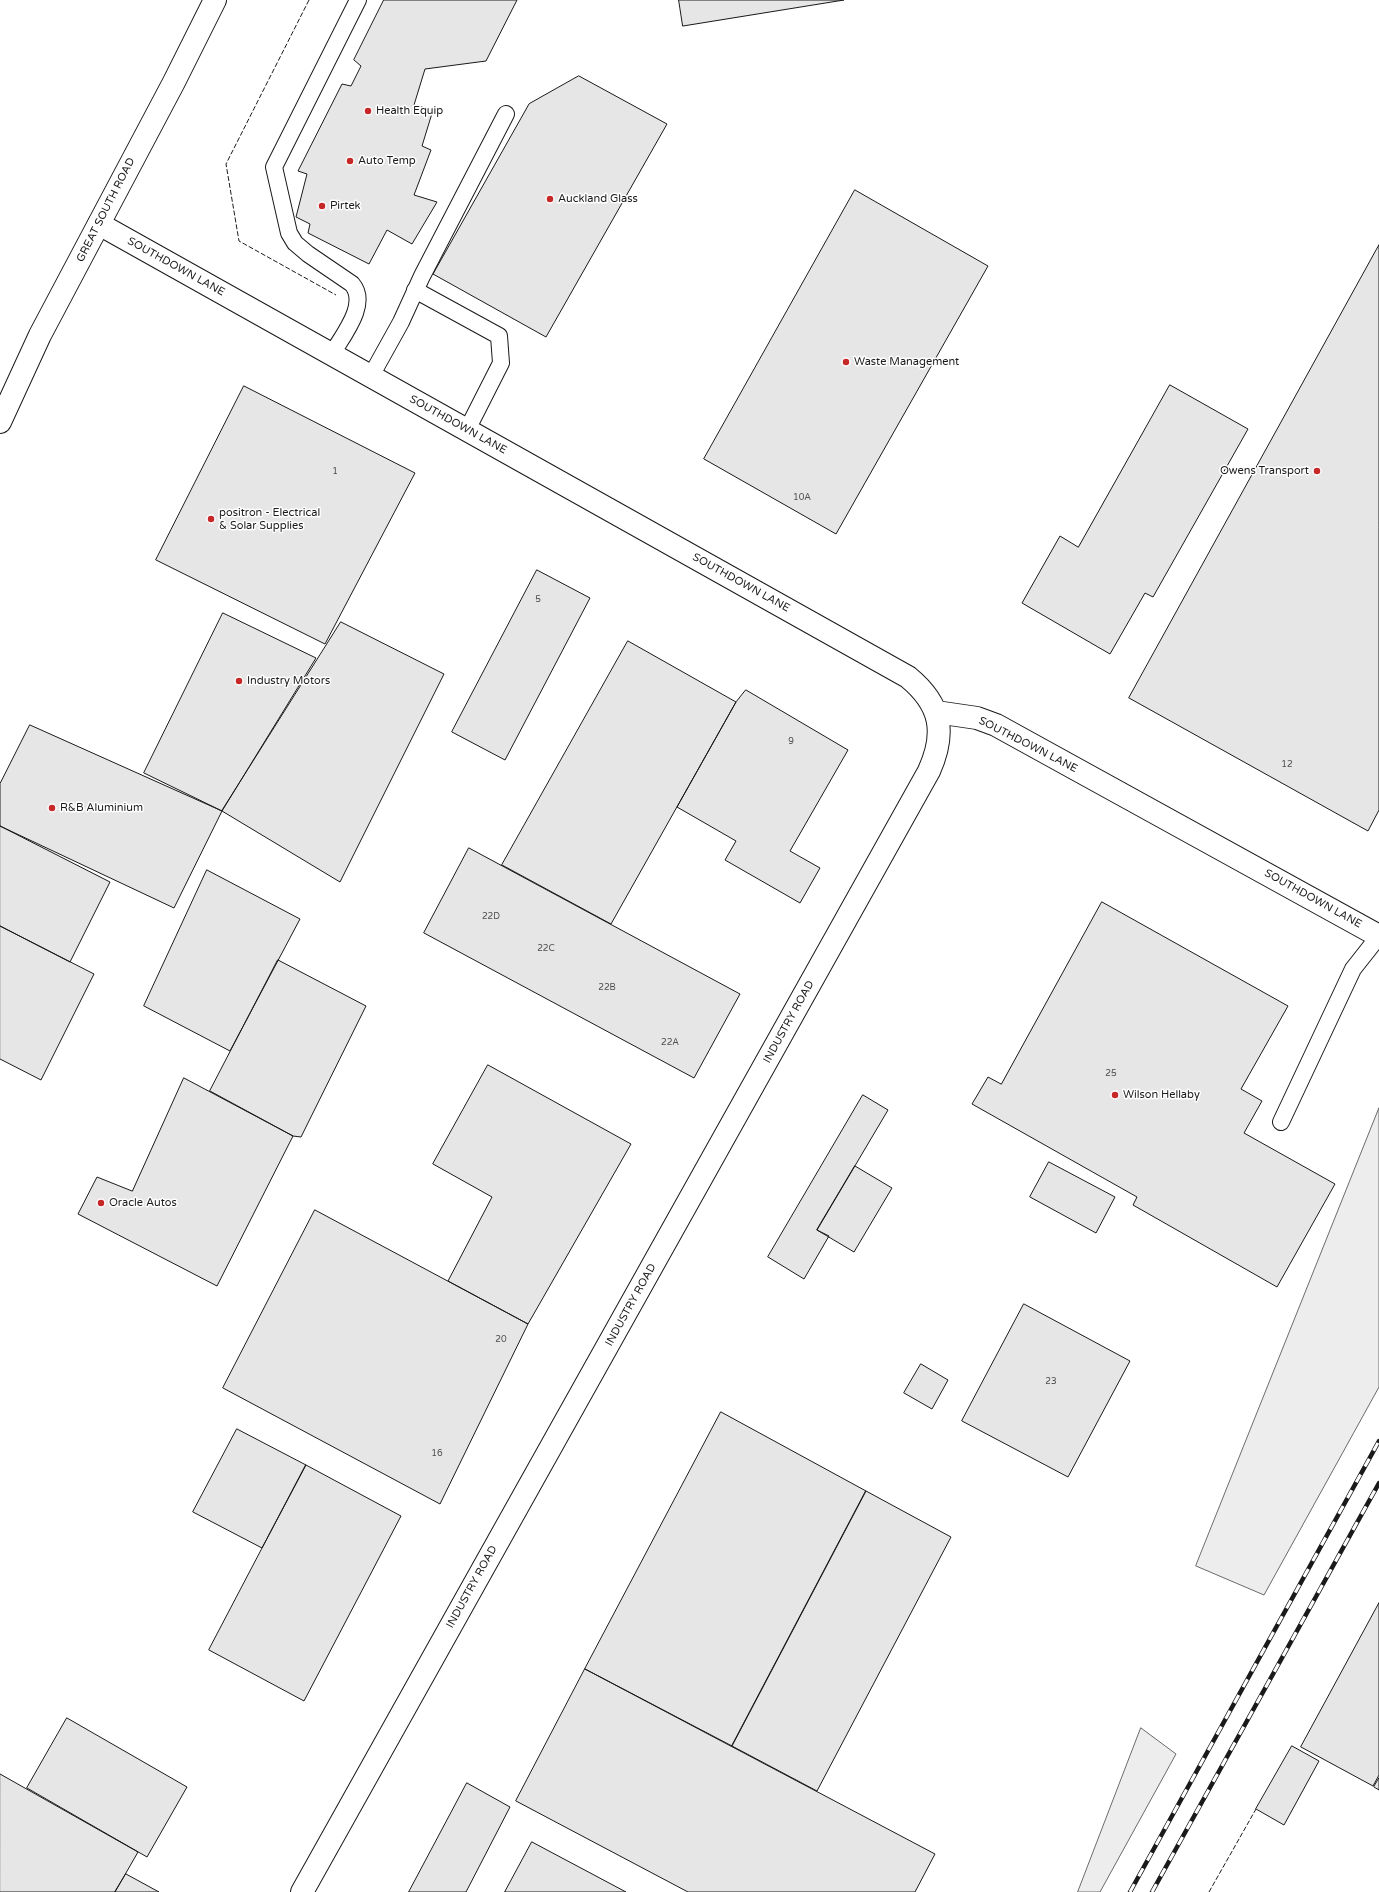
<!DOCTYPE html>
<html>
<head>
<meta charset="utf-8">
<style>
  body { margin:0 }
  canvas { display:block; background:#fff }
</style>
</head>
<body>
<canvas width="1379" height="1892"></canvas>
<script>
const ctx = document.querySelector('canvas').getContext('2d');
ctx.lineJoin = 'round';
function fill(path, color) { ctx.fillStyle = color; ctx.fill(path, 'evenodd'); }
function stroke(path, color, width, dash) { ctx.strokeStyle = color; ctx.lineWidth = width; ctx.lineCap = dash ? 'butt' : 'round'; ctx.setLineDash(dash || []); ctx.stroke(path); }
function drawText(font, color, halo, rows, align = 'center') {
  ctx.font = font + ' "Varela Round",sans-serif'; ctx.lineWidth = 3; ctx.setLineDash([]); ctx.textBaseline = 'middle'; ctx.strokeStyle = halo; ctx.fillStyle = color; for (const [text, x, y, turn = 0] of rows) {
    ctx.save(); ctx.translate(x, y); ctx.rotate((+turn || 0) * Math.PI / 180); ctx.textAlign = isNaN(turn) ? turn : align; if (halo) ctx.strokeText(text, 0, 0); ctx.fillText(text, 0, 0); ctx.restore();
  }
}
const built = new Path2D(`
  M1379,1108v279l-115,208 -68,-29z
  M1141,1728l35,26 -76,138h-22z`);
const building = new Path2D(`
  M384,0h133l-31,61 -61,8 -11,36 19,5 -11,36 9,4 -17,45 23,7 -25,42 -25,-14 -18,34 -61,-31 2,-9 -14,-7 11,-43 -9,-3 44,-87 9,2 10,-20 -7,-6z
  M679,0h165l-161,26z
  M579,76l88,48 -121,213 -113,-63 96,-170z
  M855,190l133,76 -152,268 -132,-75z
  M1379,245v565l-11,21 -239,-133z
  M1170,385l78,44 -95,168 -8,-4 -35,61 -88,-51 38,-67 18,11z
  M244,386l171,87 -90,171 -169,-84z
  M537,570l53,28 -85,162 -53,-28z
  M223,613l93,45 -94,153 -78,-38z
  M341,622l103,52 -104,208 -118,-71z
  M628,641l108,61 -125,222 -109,-59z
  M746,690l102,60 -58,101 30,17 -20,35 -75,-43 11,-19 -59,-34 59,-105z
  M30,725l192,86 -48,97 -174,-82v-42z
  M0,826l110,56 -40,80 -70,-36z
  M469,848l271,146 -46,84 -270,-145z
  M207,870l93,49 -70,132 -86,-45z
  M1102,902l186,104 -47,83 21,12 -18,32 91,51 -58,103 -144,-82 4,-8 -165,-93 16,-27 13,7z
  M0,926l94,48 -53,106 -41,-21z
  M278,960l88,46 -65,131 -8,-1 -83,-45z
  M488,1065l143,79 -103,180 -80,-43 44,-84 -59,-33z
  M184,1078l109,58 -76,150 -139,-72 19,-37 35,14z
  M863,1095l25,15 -71,120 12,6 -25,43 -36,-22z
  M1049,1162l66,35 -19,36 -66,-36z
  M855,1166l37,22 -38,64 -37,-22z
  M315,1210l213,114 -88,180 -217,-116z
  M1024,1304l106,57 -62,116 -106,-56z
  M921,1364l27,16 -16,29 -28,-16z
  M721,1412l145,79 -134,255 -147,-77z
  M237,1429l69,36 -44,83 -69,-36z
  M306,1465l95,51 -97,185 -95,-51z
  M866,1491l85,46 -134,254 -85,-45z
  M1379,1603v172l-6,11 -72,-39z
  M585,1669l350,185 -20,38h-227l-172,-91z
  M67,1718l120,69 -40,70 -120,-69z
  M1292,1746l27,15 -35,64 -28,-16z
  M0,1774l138,78 -23,40h-115z
  M1379,1778v12l-5,-3z
  M467,1783l43,24 -44,85h-57z
  M532,1842l94,50h-121z
  M126,1874l33,18h-44z`);
const service = new Path2D(`
  M415,290l84,46 2,27 -34,67
  M332,354c11,-19 37,-50 20,-70l-44,-30 -13,-11 -6,-10 -15,-66 84,-167
  M371,376l30,-54 21,-46 84,-162
  M1281,1122l72,-153 26,-33`);
const minor = new Path2D(`
  M99,224l809,453c34,28 38,56 21,94l-627,1121
  M936,712l41,6 19,7 383,211`);
const primary = new Path2D(`
  M0,422l40,-87 134,-253 41,-82`);
const rail = new Path2D(`
  M1130,1892l249,-451
  M1152,1892l227,-409`);
const fence = new Path2D(`
  M309,0l-83,164 13,77 97,54
  M1209,1892l47,-83`);
const markers = [
  [368,111,4,"#c62828"],
  [350,161,4,"#c62828"],
  [550,199,4,"#c62828"],
  [322,206,4,"#c62828"],
  [846,362,4,"#c62828"],
  [1317,471,4,"#c62828"],
  [211,519,4,"#c62828"],
  [239,681,4,"#c62828"],
  [52,808,4,"#c62828"],
  [1115,1095,4,"#c62828"],
  [101,1203,4,"#c62828"]
];
const numberNames = [
  ["1",335,472],
  ["10A",802,498],
  ["5",538,600],
  ["9",791,742],
  ["12",1287,765],
  ["22D",491,917],
  ["22C",546,949],
  ["22B",607,988],
  ["22A",670,1043],
  ["25",1111,1074],
  ["20",501,1340],
  ["23",1051,1382],
  ["16",437,1454]
];
const poiNames = [
  ["Health Equip",376,111],
  ["Auto Temp",358,161],
  ["Auckland Glass",558,199],
  ["Pirtek",330,206],
  ["Waste Management",854,362],
  ["Owens Transport",1309,471,"right"],
  ["positron - Electrical",219,513],
  ["& Solar Supplies",219,526],
  ["Industry Motors",247,681],
  ["R&B Aluminium",60,808],
  ["Wilson Hellaby",1123,1095],
  ["Oracle Autos",109,1203]
];
const streetNames = [
  ["GREAT SOUTH ROAD",106,210,-63],
  ["SOUTHDOWN LANE",176,267,29],
  ["SOUTHDOWN LANE",458,425,29],
  ["SOUTHDOWN LANE",741,583,29],
  ["SOUTHDOWN LANE",1028,745,27],
  ["SOUTHDOWN LANE",1313,899,29],
  ["INDUSTRY ROAD",789,1022,-61],
  ["INDUSTRY ROAD",631,1305,-61],
  ["INDUSTRY ROAD",472,1587,-61]
];
fill(built, '#ededed');
stroke(built, '#6a6a6a', 1);
fill(building, '#e6e6e6');
stroke(building, '#1a1a1a', 1);
stroke(service, '#1a1a1a', 18);
stroke(minor, '#1a1a1a', 24);
stroke(primary, '#1a1a1a', 24);
stroke(service, '#fff', 16);
stroke(minor, '#fff', 22);
stroke(primary, '#fff', 22);
stroke(rail, '#1a1a1a', 4.5);
stroke(rail, '#fff', 3, [9]);
stroke(fence, '#1a1a1a', 1, [5, 2]);
for (const [x, y, r, color] of markers) { const dot = new Path2D(); dot.arc(x, y, r, 0, 2 * Math.PI); ctx.fillStyle = color; ctx.fill(dot); stroke(dot, '#fff', 1.5); }
drawText('9px', '#4d4d4d', null, numberNames);
drawText('11px', '#1a1a1a', '#fff', poiNames, 'left');
drawText('11px', '#1a1a1a', '#fff', streetNames);
</script>
</body>
</html>
